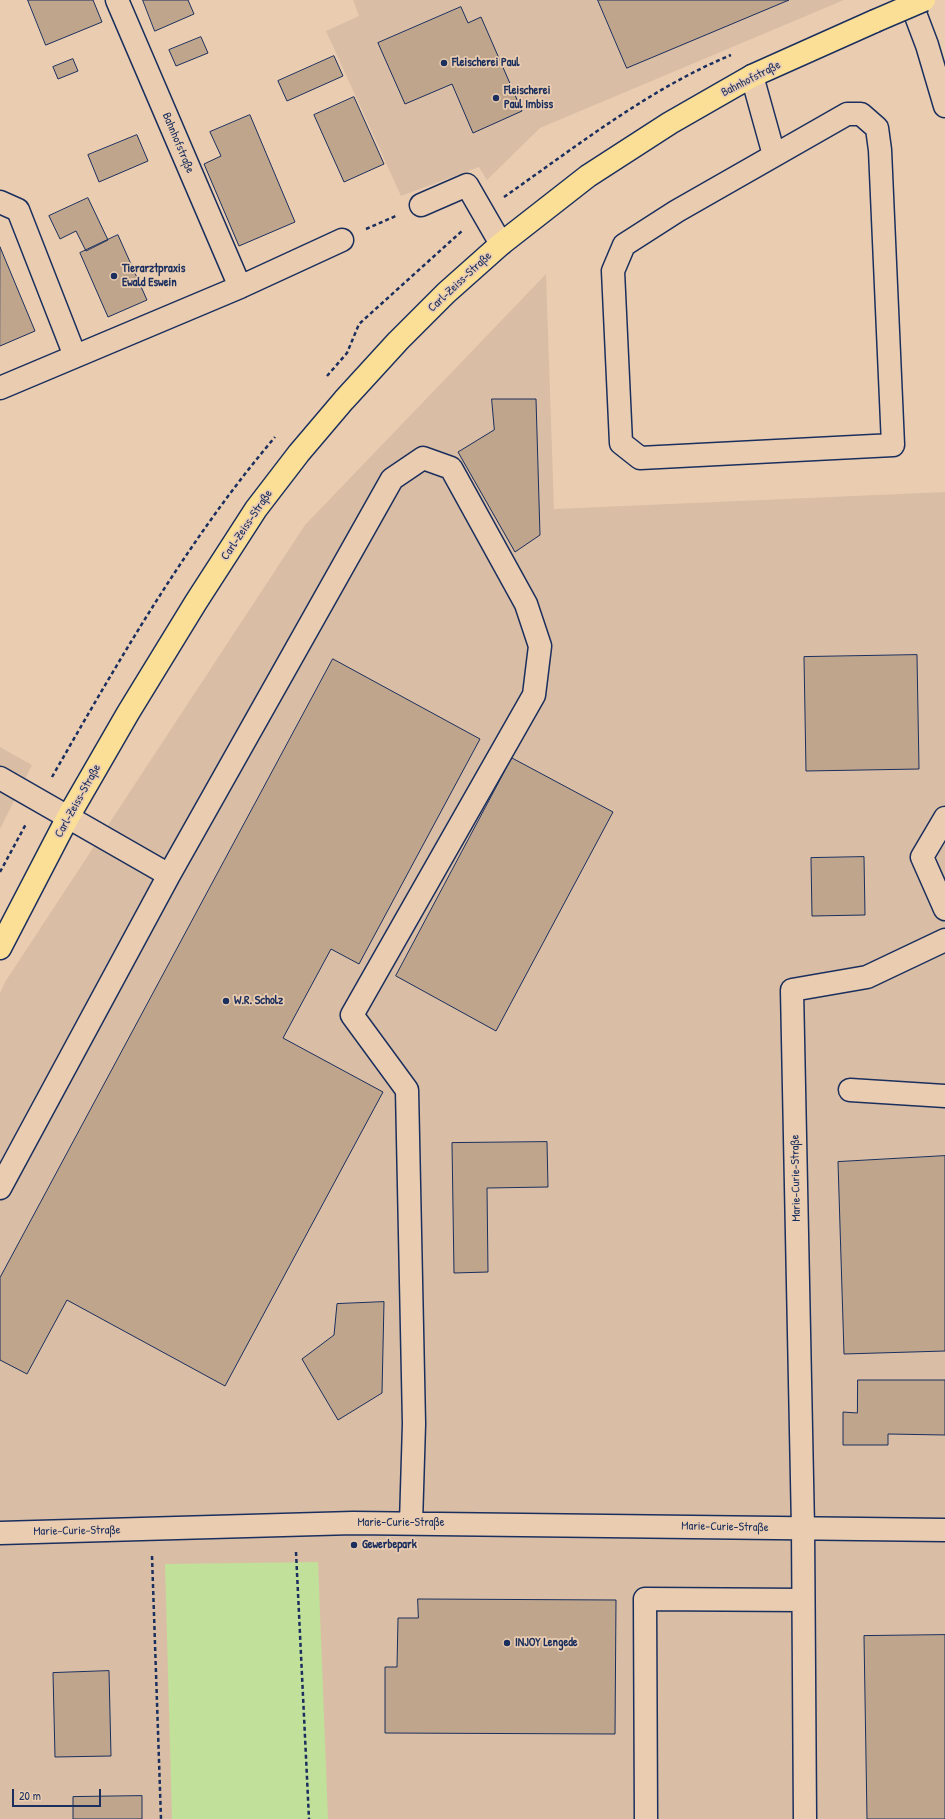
<!DOCTYPE html>
<html>
<head>
<meta charset="utf-8">
<style>
  body { margin:0 }
  #map { position:relative; width:945px; height:1819px; overflow:hidden; background:#eacdb1; font-family:"Patrick Hand",sans-serif }
  canvas { display:block }
  .scale { position:absolute; left:12px; top:1789px; width:89px; height:18px; box-sizing:border-box; border:2px solid #1b2f5e; border-top:0; padding-left:5px; font-size:12px; line-height:14px; white-space:nowrap; color:#1b2f5e; -webkit-text-stroke:3px #eacdb1; paint-order:stroke }
</style>
</head>
<body>
<div id="map">
<canvas width="945" height="1819"></canvas>
<div class="scale">20 m</div>
</div>
<script>
const ctx = document.querySelector('canvas').getContext('2d');
ctx.lineJoin = 'round';
function fill(path, color) { ctx.fillStyle = color; ctx.fill(path, 'evenodd'); }
function stroke(path, color, width, dash) { ctx.strokeStyle = color; ctx.lineWidth = width; ctx.lineCap = dash ? 'butt' : 'round'; ctx.setLineDash(dash || []); ctx.stroke(path); }
function drawText(font, color, halo, rows, align = 'center') {
  ctx.font = font + ' "Patrick Hand",sans-serif'; ctx.lineWidth = 3.5; ctx.setLineDash([]); ctx.textBaseline = 'middle'; ctx.strokeStyle = halo; ctx.fillStyle = color; for (const [text, x, y, turn = 0] of rows) {
    ctx.save(); ctx.translate(x, y); ctx.rotate((+turn || 0) * Math.PI / 180); ctx.textAlign = isNaN(turn) ? turn : align; if (halo) ctx.strokeText(text, 0, 0); ctx.fillText(text, 0, 0); ctx.restore();
  }
}
const built = new Path2D(`
  M353,0h491l-304,128 -53,52 -8,-13 -78,29 -75,-165 33,-15z
  M546,274l8,235 391,-17v1327h-945v-826l5,-11 300,-457z
  M0,747l32,18 -32,64z`);
const green = new Path2D(`
  M318,1562l10,257h-156l-7,-255z`);
const building = new Path2D(`
  M28,0h65l9,22 -56,23z
  M143,0h45l6,14 -39,17z
  M598,0h191l-162,68z
  M461,7l7,16 13,-6 41,94 -49,22 -21,-49 -47,20 -27,-61z
  M201,37l7,16 -32,13 -7,-16z
  M334,56l9,20 -56,25 -9,-20z
  M73,59l5,12 -20,8 -5,-12z
  M354,97l30,67 -40,18 -30,-67z
  M250,115l45,107 -56,24 -35,-82 17,-8 -11,-24z
  M137,135l11,26 -49,21 -11,-27z
  M88,198l20,42 -22,11 -10,-20 -16,8 -11,-23z
  M118,235l29,65 -39,17 -28,-64z
  M0,247l35,84 -35,15z
  M492,399h44l4,136 -25,17 -57,-100 36,-22z
  M917,655l2,114 -113,2 -2,-114z
  M333,659l147,80 -121,225 -28,-15 -48,89 100,54 -158,294 -158,-86 -40,74 -27,-14v-82z
  M512,758l101,54 -117,219 -100,-55z
  M864,857l1,58 -53,1 -1,-58z
  M547,1142l1,45 -61,1 1,84 -34,1 -2,-130z
  M945,1156v195l-101,3 -6,-192z
  M384,1302l-2,91 -44,27 -36,-61 32,-24 3,-31z
  M858,1380h87v55l-57,-1v11h-45v-33l14,1z
  M418,1599l198,1 -1,134 -230,-1v-66h12l1,-49h20z
  M945,1635v184h-78l-3,-183z
  M109,1671l2,85 -56,1 -2,-84z
  M142,1796v23h-69v-22z`);
const path = new Path2D(`
  M504,197c73,-51 145,-108 227,-142
  M366,229l32,-14
  M327,376l20,-23 12,-29 104,-94
  M52,777c67,-117 135,-236 223,-340
  M0,872l26,-48
  M296,1552l13,267
  M152,1556l9,263`);
const minor = new Path2D(`
  M117,0l123,287
  M910,0l17,45 18,61
  M752,76l22,79
  M847,114h14l16,14 3,22 13,295 -253,13 -19,-15 -8,-172 11,-26 53,-34z
  M0,202l18,8 57,146
  M421,205l46,-20 34,59
  M0,388l240,-101 102,-47
  M0,778l169,97
  M945,818l-23,39 23,52
  M850,1090l95,6
  M0,1188l169,-313 223,-396 31,-21 28,10 75,136 14,42 -6,49 -182,320 55,75 7,334 -3,99
  M0,1533l353,-10 592,7
  M646,1819l-1,-220 158,1
  M805,1819l-2,-291 -11,-538 75,-13 78,-37`);
const major = new Path2D(`
  M0,948l68,-131 60,-104 68,-111 60,-93 43,-56 45,-53 54,-59 48,-48 55,-49 87,-68 82,-53 82,-47 123,-55`);
const majorBridge = new Path2D(`
  M875,21l49,-21`);
const markers = [
  [444,63,4,"#1b2f5e"],
  [496,98,4,"#1b2f5e"],
  [114,276,4,"#1b2f5e"],
  [226,1001,4,"#1b2f5e"],
  [354,1545,4,"#1b2f5e"],
  [507,1643,4,"#1b2f5e"]
];
const poiNames = [
  ["Fleischerei Paul",452,63],
  ["Fleischerei",504,91],
  ["Paul Imbiss",504,105],
  ["Tierarztpraxis",122,269],
  ["Ewald Eswein",122,283],
  ["W.R. Scholz",234,1001],
  ["Gewerbepark",362,1545],
  ["INJOY Lengede",515,1643]
];
const streetNames = [
  ["Bahnhofstraße",751,79,-27],
  ["Bahnhofstraße",178,143,67],
  ["Carl-Zeiss-Straße",460,282,-43],
  ["Carl-Zeiss-Straße",247,525,-56],
  ["Carl-Zeiss-Straße",78,801,-61],
  ["Marie-Curie-Straße",796,1178,-91],
  ["Marie-Curie-Straße",401,1523],
  ["Marie-Curie-Straße",725,1527,1],
  ["Marie-Curie-Straße",77,1531,-1]
];
fill(built, '#d9bea5');
fill(green, '#c1e099');
fill(building, '#bea58c');
stroke(building, '#1b2f5e', 1);
stroke(minor, '#1b2f5e', 25);
stroke(major, '#1b2f5e', 25);
stroke(path, '#1b2f5e', 2.5, [4, 3]);
stroke(minor, '#eacdb1', 22);
stroke(major, '#fbdf96', 22);
stroke(majorBridge, '#1b2f5e', 25, []);
stroke(majorBridge, '#fbdf96', 22);
for (const [x, y, r, color] of markers) { const dot = new Path2D(); dot.arc(x, y, r, 0, 2 * Math.PI); ctx.fillStyle = color; ctx.fill(dot); stroke(dot, '#eacdb1', 1.5); }
drawText('bold 12px', '#1b2f5e', '#eacdb1', poiNames, 'left');
drawText('12px', '#1b2f5e', '#eacdb1', streetNames);
</script>
</body>
</html>
